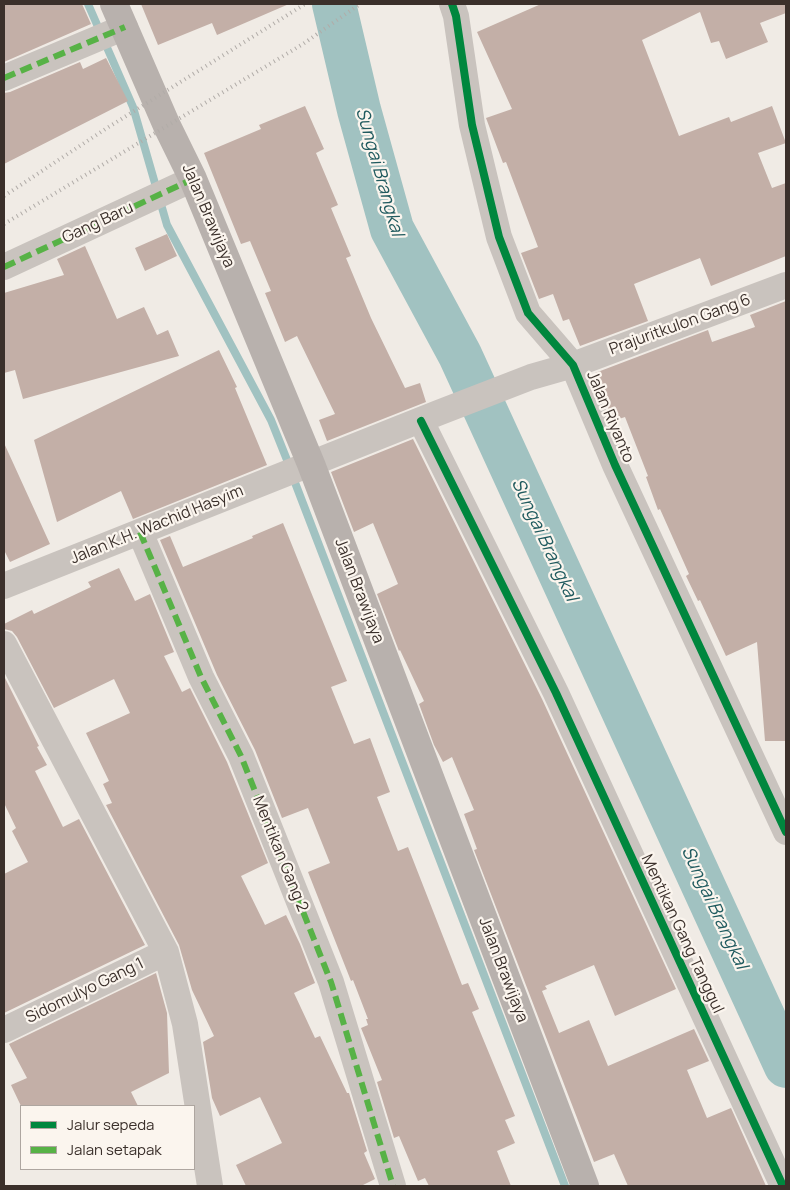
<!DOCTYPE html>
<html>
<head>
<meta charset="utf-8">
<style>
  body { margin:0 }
  #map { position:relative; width:790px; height:1190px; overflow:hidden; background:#f0ebe5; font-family:Manrope,sans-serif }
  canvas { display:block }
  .frame { position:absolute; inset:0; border:5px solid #3b302b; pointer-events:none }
  .legend { position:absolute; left:20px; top:1105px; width:175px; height:65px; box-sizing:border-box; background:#fbf5ee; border:1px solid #aea6a0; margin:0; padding:6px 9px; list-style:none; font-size:15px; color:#3b302b }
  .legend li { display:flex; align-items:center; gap:10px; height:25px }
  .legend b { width:25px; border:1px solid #aea6a0 }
</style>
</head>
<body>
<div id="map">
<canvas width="790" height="1190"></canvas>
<div class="frame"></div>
<ul class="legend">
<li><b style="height:6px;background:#00873e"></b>Jalur sepeda</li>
<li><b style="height:6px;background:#57b246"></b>Jalan setapak</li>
</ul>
</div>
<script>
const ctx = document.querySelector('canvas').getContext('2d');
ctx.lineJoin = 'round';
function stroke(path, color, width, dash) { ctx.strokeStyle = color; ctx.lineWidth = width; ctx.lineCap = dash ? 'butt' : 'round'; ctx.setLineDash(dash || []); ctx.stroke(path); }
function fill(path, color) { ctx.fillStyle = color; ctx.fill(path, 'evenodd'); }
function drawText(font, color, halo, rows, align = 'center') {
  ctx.font = font + ' Manrope,sans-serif'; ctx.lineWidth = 4.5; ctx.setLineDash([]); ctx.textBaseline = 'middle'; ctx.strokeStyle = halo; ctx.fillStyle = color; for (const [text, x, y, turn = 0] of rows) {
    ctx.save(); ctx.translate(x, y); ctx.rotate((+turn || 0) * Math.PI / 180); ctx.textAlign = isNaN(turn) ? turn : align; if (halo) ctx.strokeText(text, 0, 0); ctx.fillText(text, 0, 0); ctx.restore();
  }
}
const stream = new Path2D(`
  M88,4l45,103 34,118 104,195 16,40
  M294,480l271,706`);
const river = new Path2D(`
  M334,4l25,106 33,119 68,126 326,711`);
const building = new Path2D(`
  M4,4h78l9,20 -87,38z
  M141,4h148l-72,31 -5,-12 -54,22z
  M541,4h245v9l-26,10 8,19 -42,17 -7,-18 -8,2 -11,-31 -58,28 37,96 50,-19 2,5 41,-16 14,37 -28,10 14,35 14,-5v73l-75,30 -11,-28 -66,26 14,37 -68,25 -11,-27 -6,2 -10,-27 -14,5 -18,-46 17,-6 -32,-85 -3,1 -17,-45 26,-9 -35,-77z
  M106,58l22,43 -124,63v-71l6,-1 70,-30 3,7z
  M305,106l19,43 -8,4 22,52 -7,3 20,48 -5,2 25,60 34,70 15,-5 6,19 -99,39 -8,-21 16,-6 -38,-78 -12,6 -20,-49 6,-2 -21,-50 -9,3 -37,-91 57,-24 -2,-4z
  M167,234l10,22 -32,15 -10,-23z
  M85,246l32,73 27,-12 13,28 11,-5 11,26 -156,43 -8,-29 -11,3v-80l60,-18 -7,-16z
  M786,301v440h-21l-8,-99 -31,14 -26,-56 -2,1 -12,-25 3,-2 -29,-65 -2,1 -12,-33 2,-1 -23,-59 -12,4 -18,-48 113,-43 4,12 43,-15 -5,-12z
  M219,350l18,37 -2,1 32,77 -134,54 -12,-28 -64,31 -23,-82z
  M413,439l129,260 134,290 -61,27 -21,-51 -49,21 2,3 -5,2 17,42 30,-13 19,46 86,-37 15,32 -22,9 20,48 24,-10 35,78h-138l-14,-32 -20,8 -120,-312 3,-1 -13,-35 10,-4 -22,-53 -9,5 -9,-17 -15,-41 5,-3 -24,-51 -1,1 -22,-57 21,-10 -25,-61 -19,9 -23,-60z
  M4,443l46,101 -40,18 -6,-12z
  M283,523l64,158 -16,6 23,57 16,-6 20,54 -13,5 21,54 10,-4 54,138 6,-2 11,26 -7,3 43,104 -10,4 10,23 -18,8 14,35h-82l-4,-8 -7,3 -19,-45 -5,2 -17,-56 5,-2 -21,-52 7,-3 -2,-6h2l-15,-39 -2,1 -43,-109 22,-9 -22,-55 -26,10 -27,-68 -38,-75 -57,-135 10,-4 13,31 70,-29 -1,-2z
  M119,568l16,33 15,-7 24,58 -10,4 18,36 8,-4 37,74 41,101 -27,13 24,49 21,-10 14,29 15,39 -21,10 21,45 5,-2 27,57h2l18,58 -3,2 11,26 -14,7h-115l-10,-21 46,-22 -22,-46 -40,19 -8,-18 -9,-56 11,-6 -22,-46 -13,-45 -73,-140 6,-2 -9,-19 6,-3 -23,-48 44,-20 -16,-34 -60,29 -37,-71 -5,-6 -8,-2v-5l28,-14 2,4 57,-27 -3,-5z
  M4,676l35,70 -2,1 10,18 -12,6 28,56 16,-8 66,126 -141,68v-139l24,-12 -16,-31 4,-3 -12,-25z
  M156,973l11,40 2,60 -38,19 7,14h-117l-10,-21 16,-7 -18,-34z`);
const minor = new Path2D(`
  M452,4l4,12 16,109 27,112 29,76 45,52 42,100 171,367
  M4,78l121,-51
  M4,267l189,-88
  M421,421l135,272 227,493
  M140,532l61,145 40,79 90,226 62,204
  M4,586l434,-173 93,-36 42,-12 213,-80
  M4,644l162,308 19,72 25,162
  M4,1030l162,-78`);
const major = new Path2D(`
  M114,4l53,122 26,53 118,285 274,722`);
const rail = new Path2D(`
  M4,196l103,-68 198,-124
  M4,224l299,-180 57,-40`);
const quiet = new Path2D(`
  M4,78l121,-51
  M4,267l189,-88
  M140,532l61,145 40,79 90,226 62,204`);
const cycleway = new Path2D(`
  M452,4l4,12 16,109 27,112 29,76 45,52 42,100 171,367
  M421,421l135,272 227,493`);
const streetNames = [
  ["Jalan Brawijaya",208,216,67],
  ["Gang Baru",98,223,-25],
  ["Prajuritkulon Gang 6",680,325,-20],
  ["Jalan Riyanto",610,417,67],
  ["Jalan K.H. Wachid Hasyim",157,525,-22],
  ["Jalan Brawijaya",359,591,69],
  ["Mentikan Gang 2",280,854,68],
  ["Mentikan Gang Tanggul",682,934,65],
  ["Jalan Brawijaya",503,970,69],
  ["Sidomulyo Gang 1",85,991,-26]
];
const waterNames = [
  ["Sungai Brangkal",379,172,74],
  ["Sungai Brangkal",544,540,65],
  ["Sungai Brangkal",714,908,65]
];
stroke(stream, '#a1c2c1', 8);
stroke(river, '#a1c2c1', 44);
fill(building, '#c3afa7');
stroke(minor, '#c9c3be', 26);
stroke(major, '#b8b1ad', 28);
stroke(rail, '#b1aca8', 4, [1, 4]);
stroke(quiet, '#57b246', 6, [12, 6]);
stroke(cycleway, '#00873e', 8);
drawText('16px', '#3b302b', '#fbf5ee', streetNames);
drawText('italic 18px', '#1f5a5e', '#fbf5ee', waterNames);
</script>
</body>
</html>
